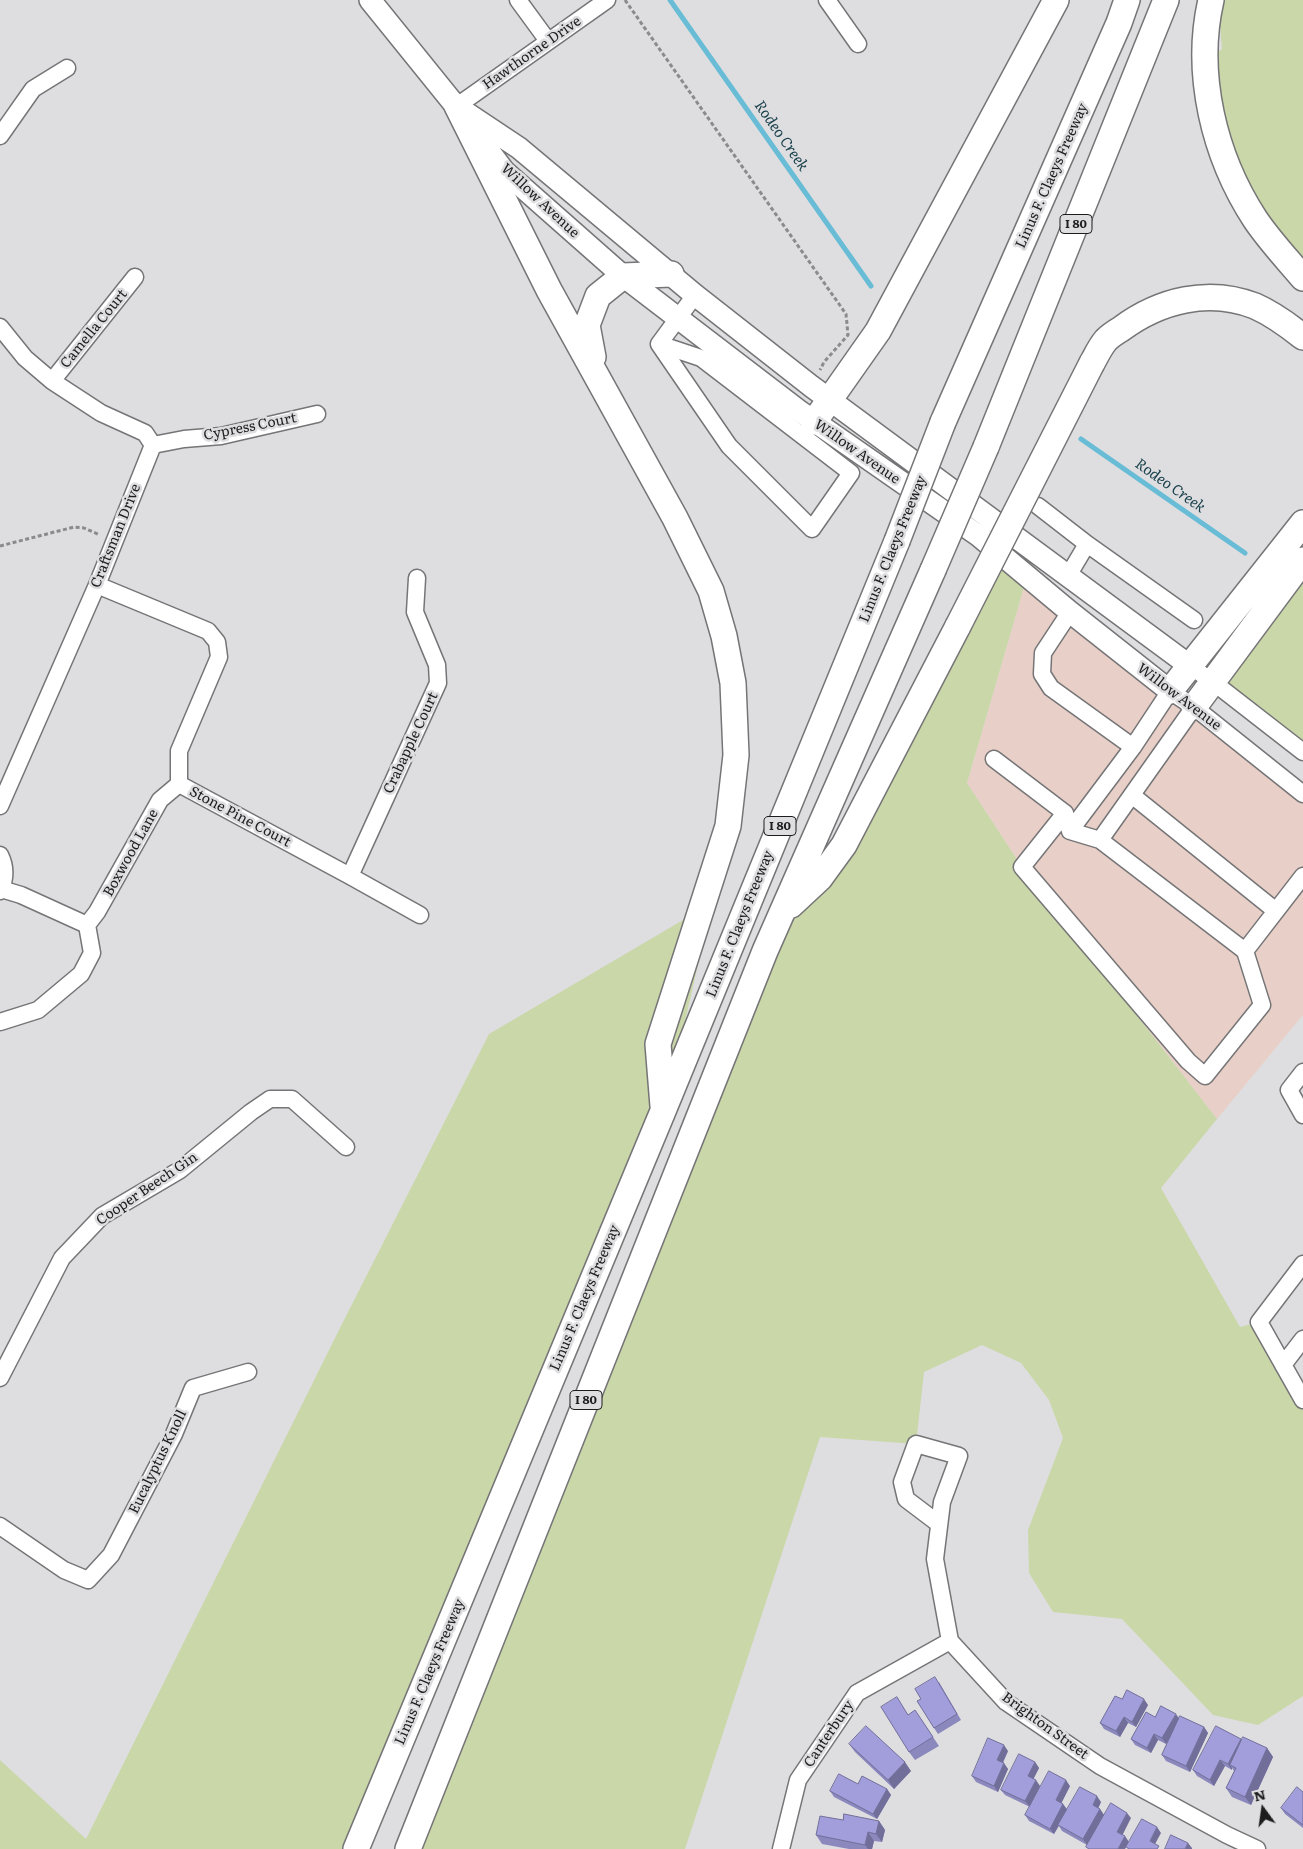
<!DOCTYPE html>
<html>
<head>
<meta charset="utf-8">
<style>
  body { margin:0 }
  #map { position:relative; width:1303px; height:1849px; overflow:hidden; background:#dedee1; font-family:Literata,serif }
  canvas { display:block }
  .north { position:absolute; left:1238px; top:1784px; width:50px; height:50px; -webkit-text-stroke:4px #dedee1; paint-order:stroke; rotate:346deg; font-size:14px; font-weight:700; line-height:20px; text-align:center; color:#1d1d1e }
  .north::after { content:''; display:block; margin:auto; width:18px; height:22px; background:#1d1d1e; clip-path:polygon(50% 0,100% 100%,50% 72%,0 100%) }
</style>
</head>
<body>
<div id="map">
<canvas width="1303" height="1849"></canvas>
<div class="north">N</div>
</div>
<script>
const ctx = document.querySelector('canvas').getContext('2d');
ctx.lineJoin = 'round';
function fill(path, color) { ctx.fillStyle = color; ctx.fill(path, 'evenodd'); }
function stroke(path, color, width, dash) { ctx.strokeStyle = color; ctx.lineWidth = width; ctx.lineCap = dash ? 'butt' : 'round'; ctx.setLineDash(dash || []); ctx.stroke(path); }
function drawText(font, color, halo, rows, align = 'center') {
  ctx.font = font + ' Literata,serif'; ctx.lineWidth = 5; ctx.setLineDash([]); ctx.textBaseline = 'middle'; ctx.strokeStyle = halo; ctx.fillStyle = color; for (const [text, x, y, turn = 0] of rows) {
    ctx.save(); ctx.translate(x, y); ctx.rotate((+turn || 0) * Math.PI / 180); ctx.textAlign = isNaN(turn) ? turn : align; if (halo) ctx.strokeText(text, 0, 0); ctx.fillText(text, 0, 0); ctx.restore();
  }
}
const commercial = new Path2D(`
  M1027,577l276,217v221l-86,104 -195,-252 -55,-84z`);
const green = new Path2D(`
  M1224,0h79v278l-48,-58 -49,-160 16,-11 -2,-24z
  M995,550l32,27 -60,206 55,84 195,252 -56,69 79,139 19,-5 44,78v296l-45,29 -45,-10 -91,-96 -69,-7 -24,-39 -1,-43 35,-92 -14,-38 -28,-37 -39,-18 -58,27 -8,72 -96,-7 -135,412h-277l357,-898 55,-73z
  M1303,560v192l-90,-70z
  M712,903l-48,211 -310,735h-354v-89l86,79 255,-513 148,-292z`);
const stream = new Path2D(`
  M670,0l201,286
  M1081,439l164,114`);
const path = new Path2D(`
  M625,0l221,314 2,21 -24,27 -4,8
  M0,546l74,-19 10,1 16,7`);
const minor = new Path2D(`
  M518,0l30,41
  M827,0l31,44
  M457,106l150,-106
  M0,136l33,-47 34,-21
  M0,327l25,31 27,23 49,32 44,20 8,12 -56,140 -97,221
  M659,344l42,14 150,115 -39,56 -83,-83z
  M659,344l36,-49
  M52,381l83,-104
  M153,445l31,-6 37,-3 96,-22
  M1038,506l49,38 -19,32
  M1087,544l107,76
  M97,585l111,46 9,11 2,15 -40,94v33l171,92 70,39
  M1070,612l-27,41 -1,21 9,14 82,59
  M1190,666l23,16 90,70
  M994,759l71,54 5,18 30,9 145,111 58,-75
  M1133,796l143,115
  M1065,813l-43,54 166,194 17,15 57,-71 -17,-54
  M1070,831l63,-84 37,-56 24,16 109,87
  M1100,840l94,-133
  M0,855c6,12 6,23 0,36
  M350,876l88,-193 -1,-18 -22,-53 2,-34
  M87,925l10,-13 63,-112 19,-16
  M0,1022l38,-12 43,-36 11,-21 -5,-28 -66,-30 -20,-6
  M1303,1072l-14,18 14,25
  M1303,1264l-44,58 44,78
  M1283,1365l20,-26
  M0,1378l62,-120 40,-42 78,-46 71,-58 19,-13h22l54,48
  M939,1524l-33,-25 -4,-17 14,-38 43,12 -17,46 -7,57 15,82 56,61 94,64 127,69 30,14
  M0,1526l64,44 24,10 23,-25 63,-121 19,-46 55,-16
  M781,1849l17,-69 59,-87 93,-52`);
const major = new Path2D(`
  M370,0l97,120
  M459,108l60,40 176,147 116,91 379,280
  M486,147l18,24 119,105 175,134 181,126 91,76 100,79`);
const highway = new Path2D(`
  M1211,0c-17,74 3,156 44,219 14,21 32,40 48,59
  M457,106l92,184 126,228 36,73 13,45 9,47 3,72 -8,71 -70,218 5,62
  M593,357l-6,-32 11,-29 25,-20 48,-2
  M1092,363c4,-7 8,-16 14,-23 4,-4 10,-8 15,-11 39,-29 88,-41 134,-23 18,8 33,19 48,31
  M814,422l64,-91 178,-331
  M943,422l176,-399 8,-23
  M986,447l180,-447
  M1170,691l133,-168
  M1194,707l109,-147
  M791,905l29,-27 24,-33 114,-219
  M356,1849l307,-738 234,-570
  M408,1849l357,-898 168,-381`);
const highwayBridge = new Path2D(`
  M897,541l46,-119
  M933,570l53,-123
  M958,626l134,-263`);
const wall = new Path2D(`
  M939,1682l22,38 -23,14 -4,-6 -13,-29z
  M1122,1699l26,6 -12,22 -8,-4 -8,14 -16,-8 -4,-6z
  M1155,1717l24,1 25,9 4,6 -18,39 -24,-11 -4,-6 7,-16 -3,5 -8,-4 -7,13 -16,-8 -4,-6z
  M921,1719l18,27 -24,14 -6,-8z
  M1242,1740l25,8 6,9 -22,48 -19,-8 -6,-9 8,-17 -2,-3v2l-7,-4 -11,20 -17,-10 -4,-6z
  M849,1744l62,27 -17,18 -39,-37z
  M1008,1751l-5,12 5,6 -10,23 -22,-10 -4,-6z
  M1035,1762l4,6 -6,11 7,7 -10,20 40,-20 -9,17 2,1 4,5 34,-7 -3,6 2,1 4,6 -17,30 -25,-14 -3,-5 -5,8 -25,-13 -4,-6 5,-8 -25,-12 -4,-5z
  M858,1784l29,5 4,6 -14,24 -43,-22 -4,-6z
  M1303,1792v36l-18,-14 -4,-6z
  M843,1820l36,1 6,9 -3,12 -8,-1 -2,8h-23l-27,-5 -6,-9z`);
const shadedWall = new Path2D(`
  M1144,1699l4,6 -12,22 -4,-5z
  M1176,1714l4,6 -14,24 -4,-6z
  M1124,1717l4,6 -8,14 -4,-6z
  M1204,1727l4,6 -18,39 -4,-6z
  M1154,1734l4,6 -7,13 -4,-5z
  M1241,1739l4,6 -15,20 2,3v2l-4,-6z
  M1004,1745l4,6 -7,15 -4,-6z
  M1267,1748l6,9 -22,48 -6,-8z
  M1220,1760l5,6 -11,20 -4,-6z
  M905,1762l6,9 -17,18 -6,-9z
  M1035,1762l4,6 -7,14 -4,-6z
  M1004,1763l4,6 -10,23 -4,-6z
  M1036,1780l4,6 -10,21 -5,-6z
  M1066,1780l4,6 -10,20 -4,-6z
  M887,1789l4,6 -14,24 -4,-5z
  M1097,1796l4,6 -4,9 -4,-6z
  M1063,1804l4,6 -13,24 -4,-5z
  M1100,1809l4,6 -17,30 -4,-6z
  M1127,1813l4,5 -10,20 -4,-6z
  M879,1821l6,9 -3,12 -6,-8z
  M1157,1827l4,6 -7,13 -4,-5z
  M868,1832l6,9 -2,8h-4l-3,-4z
  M1125,1836l4,6 -4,7h-7z
  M1188,1843l4,5v1h-7z`);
const building = new Path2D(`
  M935,1677l22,37 -23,14 -17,-27 4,-2 -6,-10z
  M1127,1690l17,9 -12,23 -8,-5 -8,14 -16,-8 15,-27 7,3z
  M897,1697l11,18 7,-5 18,27 -24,15 -28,-45z
  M1161,1706l15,8 -14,24 -8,-4 -7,14 -16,-9 15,-27 9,5z
  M1180,1716l24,11 -18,39 -24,-11z
  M866,1726l39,36 -17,18 -39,-36z
  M1216,1726l25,13 -13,25 -8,-4 -10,20 -17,-10z
  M1243,1737l24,11 -22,49 -19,-9 10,-20 -6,-3z
  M988,1738l16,7 -7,15 7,3 -10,23 -22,-10z
  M1019,1754l16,8 -7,14 8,4 -11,21 -24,-11z
  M1049,1771l17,9 -10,20 7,4 -13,25 -25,-14z
  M839,1774l19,10 4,-8 25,13 -14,25 -43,-23z
  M1080,1787l17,9 -4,9 7,4 -17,30 -25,-14z
  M1297,1787l6,5v33l-22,-17z
  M1111,1803l16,10 -10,19 8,4 -7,13h-29l-3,-2z
  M844,1814l35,7 -3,13 -8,-2 -3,13 -49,-10 4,-19 23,4z
  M1142,1819l15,8 -7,14 9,5 -2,3h-28l-3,-2z
  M1171,1835l17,8 -3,6h-20z`);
const shields = [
  [1076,224,32],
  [780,826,32],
  [586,1400,32]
];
const shieldNames = [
  ["I 80",1076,224],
  ["I 80",780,826],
  ["I 80",586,1400]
];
const streetNames = [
  ["Hawthorne Drive",532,53,-35],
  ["Linus F. Claeys Freeway",1052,176,-66],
  ["Willow Avenue",540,201,43],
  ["Camella Court",94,329,-51],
  ["Cypress Court",250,427,-11],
  ["Willow Avenue",857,452,35],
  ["Craftsman Drive",116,536,-68],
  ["Linus F. Claeys Freeway",893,549,-68],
  ["Willow Avenue",1179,697,37],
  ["Crabapple Court",411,743,-65],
  ["Stone Pine Court",240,817,28],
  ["Boxwood Lane",131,853,-61],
  ["Linus F. Claeys Freeway",740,924,-68],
  ["Cooper Beech Gin",147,1189,-34],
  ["Linus F. Claeys Freeway",585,1298,-67],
  ["Eucalyptus Knoll",158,1462,-64],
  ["Linus F. Claeys Freeway",430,1672,-67],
  ["Brighton Street",1045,1726,36],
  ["Canterbury",829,1734,-56]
];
const waterNames = [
  ["Rodeo Creek",781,136,55],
  ["Rodeo Creek",1170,486,35]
];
fill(commercial, '#e8cfc7');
fill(green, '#cad7a8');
stroke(stream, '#68bcd5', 5);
stroke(minor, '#757577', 19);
stroke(major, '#757577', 24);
stroke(highway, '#757577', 28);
stroke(path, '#8b8b8d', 3, [4, 2.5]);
stroke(minor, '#fff', 16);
stroke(major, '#fff', 21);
stroke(highway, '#fff', 25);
stroke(highwayBridge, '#757577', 28, []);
stroke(highwayBridge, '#fff', 25);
fill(wall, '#8b88bd');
fill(shadedWall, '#716f9a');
fill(building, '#a29edc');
stroke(building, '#716f9a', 1);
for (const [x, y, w] of shields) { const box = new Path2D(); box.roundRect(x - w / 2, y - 9.5, w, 19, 4); ctx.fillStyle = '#dedee1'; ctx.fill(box); stroke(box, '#1d1d1e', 1); }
drawText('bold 12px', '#1d1d1e', null, shieldNames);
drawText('14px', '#1d1d1e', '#dedee1', streetNames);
drawText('italic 15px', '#1b424d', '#dedee1', waterNames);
</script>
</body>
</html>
